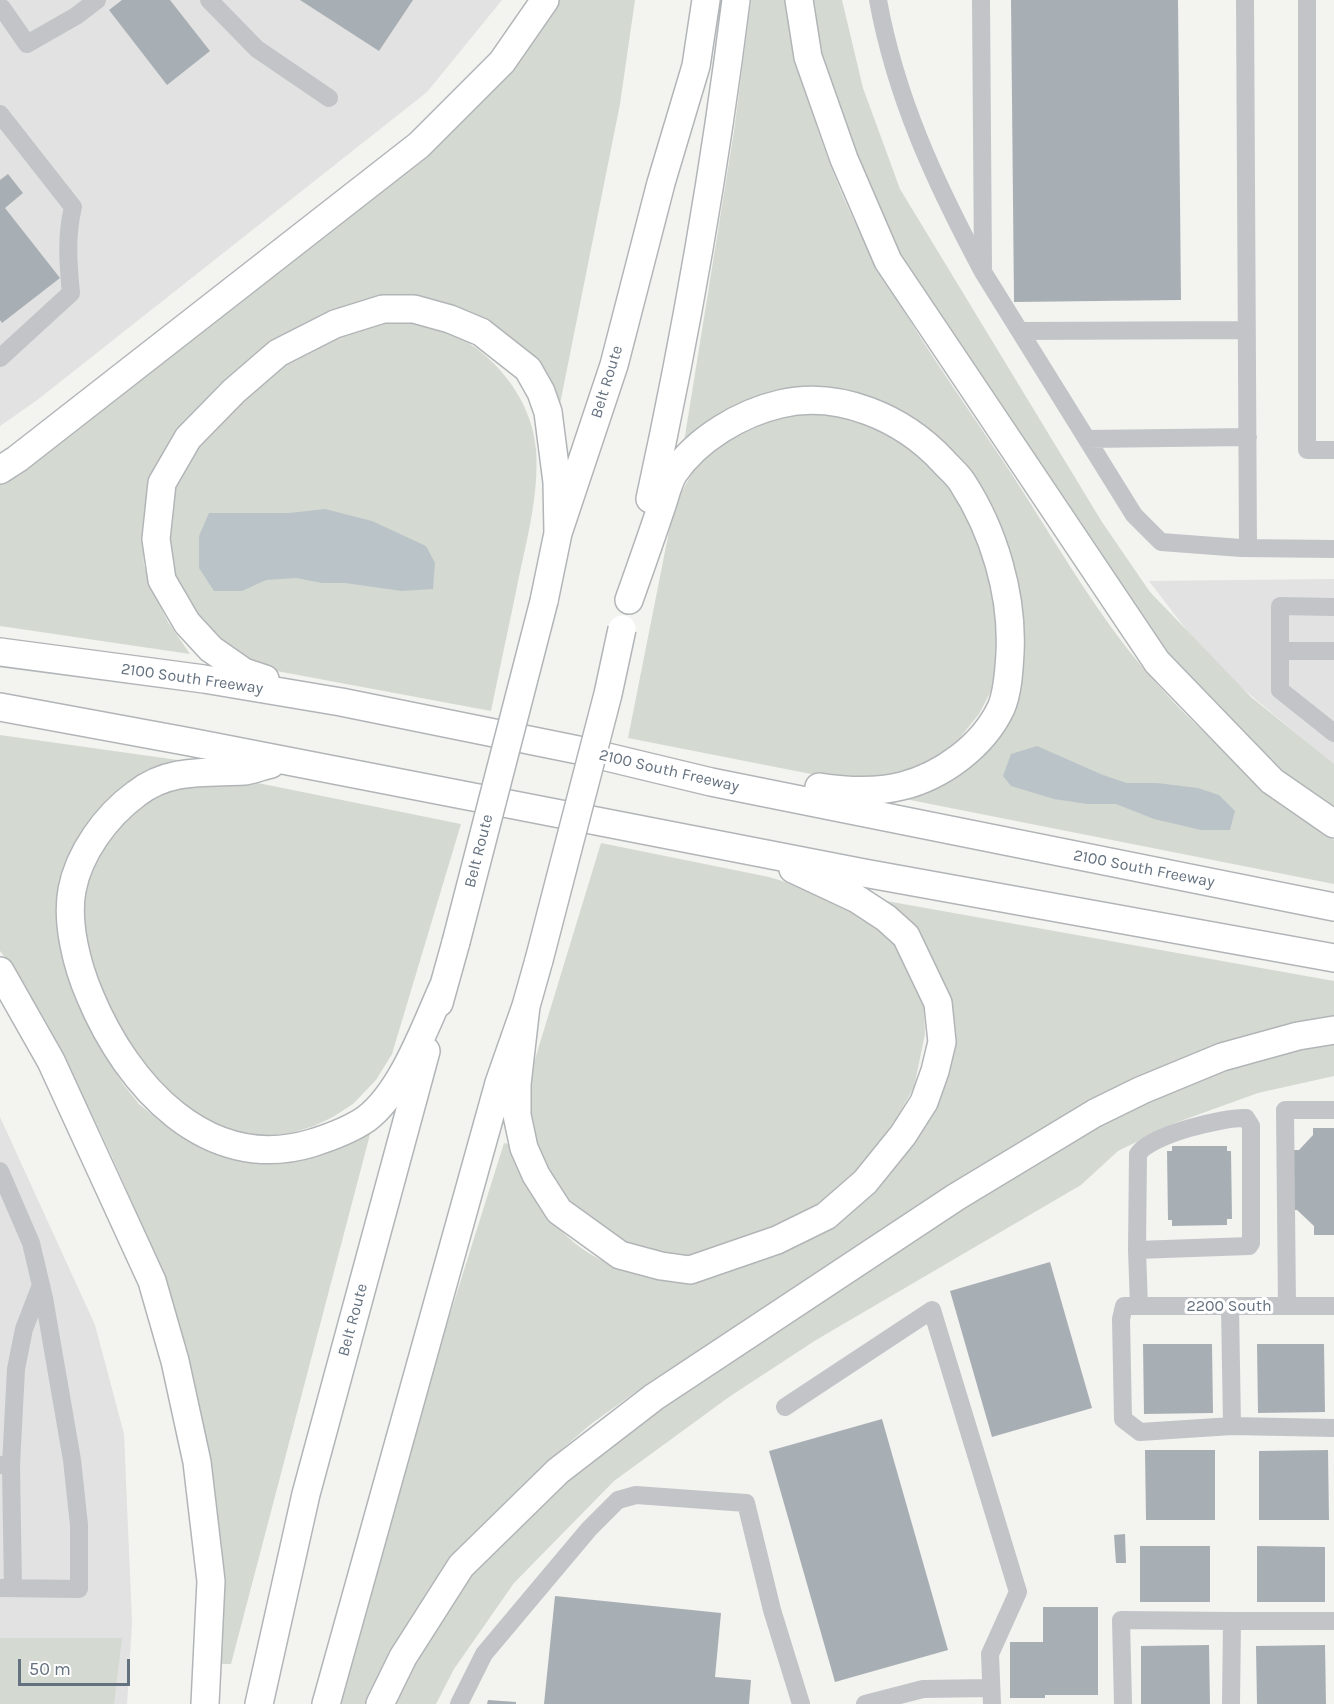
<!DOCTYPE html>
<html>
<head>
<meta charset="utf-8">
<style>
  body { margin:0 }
  #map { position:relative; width:1334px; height:1704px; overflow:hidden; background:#f3f3f0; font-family:Karla,sans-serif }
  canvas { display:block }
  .scale { position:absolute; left:18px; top:1659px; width:112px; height:27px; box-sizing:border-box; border:3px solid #64717f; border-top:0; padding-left:8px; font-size:18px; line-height:21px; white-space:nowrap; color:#64717f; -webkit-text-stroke:4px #fff; paint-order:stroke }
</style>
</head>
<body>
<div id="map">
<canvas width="1334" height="1704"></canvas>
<div class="scale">50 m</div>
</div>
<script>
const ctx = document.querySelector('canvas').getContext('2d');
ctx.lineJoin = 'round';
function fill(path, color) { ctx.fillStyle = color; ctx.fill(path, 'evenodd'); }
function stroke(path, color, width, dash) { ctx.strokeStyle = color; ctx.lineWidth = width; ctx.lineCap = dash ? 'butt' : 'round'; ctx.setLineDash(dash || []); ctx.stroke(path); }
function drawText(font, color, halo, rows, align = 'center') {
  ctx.font = font + ' Karla,sans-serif'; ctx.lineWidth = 6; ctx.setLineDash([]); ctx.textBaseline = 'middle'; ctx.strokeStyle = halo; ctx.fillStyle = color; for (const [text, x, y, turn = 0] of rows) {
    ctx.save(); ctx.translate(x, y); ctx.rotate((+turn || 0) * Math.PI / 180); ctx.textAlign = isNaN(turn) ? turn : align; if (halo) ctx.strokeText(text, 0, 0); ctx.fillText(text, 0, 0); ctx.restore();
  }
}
const built = new Path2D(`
  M0,0h502l-75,92 -391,309 -36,25z
  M1334,579v186l-123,-103 -62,-81z
  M0,1117l95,208 29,109 8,189 -5,81h-127z`);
const green = new Path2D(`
  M548,0h87l-15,104 -61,305 -88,-86 -141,-11 -48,23 -34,25 -30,26 -31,33 -21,28 -16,35 -8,53 2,30 10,29 14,28 22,32 -190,-28v-154l368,-283z
  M751,0h34c13,69 32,137 60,201 43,97 108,184 166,272 46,71 89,148 146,211 33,37 70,71 108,102 22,19 45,39 69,54v44l-444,-88 82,-45 47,-111 -78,-196 -36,-30 -39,-16 -31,-6 -151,50 50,-311z
  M802,0h40l21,88 37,101 202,333 48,70 101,105 83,67v48l-47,-30 -127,-123 -292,-449z
  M371,320c16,1 34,0 50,3 58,11 111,68 115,127 3,43 -8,85 -17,127 -9,45 -19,89 -28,134l-236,-44 -66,-48 -22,-42 5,-106 77,-90z
  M797,409l82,12 64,55 24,39 18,43 13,48 1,57 -7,26 -13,25 -21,26 -24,19 -29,14 -34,7 -60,-6 -183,-36 46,-232 19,-35 17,-21 24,-18z
  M0,735l185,26 -113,101 17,158 21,43 13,21 16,20 19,16 19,12 25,12 22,6 149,-27 -142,541h-9c0,-79 -4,-158 -18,-235 -21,-109 -63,-213 -111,-312 -27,-57 -54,-116 -93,-166z
  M238,779l223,45 -69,230 -16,26 -23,24 -20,13 -19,9 -27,8 -30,3 -58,-12 -81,-81 -36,-108v-41l7,-23 25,-42 23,-22 30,-19z
  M601,843l168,34 53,16 55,30 25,30 14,27 8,28 1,26 -11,53 -19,34 -25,34 -33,35 -34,25 -66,34 -72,11 -88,-38 -48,-82 -1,-58z
  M881,900l453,81v39l-101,26 -422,234 -160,101 -60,43 -36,31 -71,70 -92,127 -26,52h-29l55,-205 112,-356 10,2c7,19 13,42 25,59 69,100 189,89 276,21 13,-10 45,-31 53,-43 10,-12 16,-30 23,-44 19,-35 37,-70 55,-105z
  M1334,1039v37l-76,17 -83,30 -57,28 -37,34 -265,155 -87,57 -115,84 -100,102 -60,86 -18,35h-51l85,-136 90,-95 517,-341 138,-62z
  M0,1638h122l-8,66h-114z`);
const water = new Path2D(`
  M325,509l47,12 54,25 9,17 -2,26 -31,2 -57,-8h-23l-26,-5 -30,2 -24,11h-28l-15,-23v-32l10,-23h80z
  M1037,746l66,29 24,8h30l41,5 21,7 16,16 -5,19h-29l-47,-11 -38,-15h-29l-33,-5 -43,-13 -8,-10 8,-22z`);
const building = new Path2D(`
  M122,0h48l40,51 -43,34 -58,-75z
  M300,0h113l-34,51z
  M1011,0h167l3,300 -167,2z
  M8,174l15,19 -18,15 55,70 -58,45 -2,-3v-140z
  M1313,1128h21v107h-20v-9l-17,-16h-7v-60h9l14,-15z
  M1172,1146h55v5h4l1,68h-5v6l-55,1v-6h-4l-1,-69h5z
  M1050,1262l42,146 -100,29 -42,-146z
  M1143,1344h69l1,69 -69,1z
  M1257,1344h67l1,68 -67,1z
  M882,1419l66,231 -113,32 -66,-231z
  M1145,1450h70v70h-69z
  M1328,1450l1,70h-70v-69z
  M1125,1534l1,29h-10l-2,-28z
  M1140,1546h70v56h-70z
  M1257,1546l68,1v55h-68z
  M555,1596l166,17 -6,64 36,3 -2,24h-205z
  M1043,1607h55v88h-53v3h-35v-56h33z
  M1209,1645l1,59h-69v-58z
  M1325,1645l1,59h-69l-1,-58z
  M488,1700l28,2v2h-29z`);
const minor = new Path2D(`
  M209,0l48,49 72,49
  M878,0c18,99 58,184 105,272l151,243 27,27 80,6 93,1
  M981,0l2,268
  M1245,0l3,548
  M1307,0v450h27
  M2,8l25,36 49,-28 21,-16
  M0,114l73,93c-7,29 -5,56 -2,86l-71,65
  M1020,331l227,-1
  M1087,439l161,-2
  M1334,607l-54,-1v84l54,43
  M1280,651h54
  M0,1171l31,72 13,55 28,162 7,65v64l-79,-1
  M1137,1250l112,-4 2,-3v-117l-5,-8c-23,-1 -96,17 -108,36l-1,96 2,56
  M1230,1306l2,120 102,2
  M1287,1306l-2,-196h49
  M785,1407l147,-97 86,282 -28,62 2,50
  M1232,1426l-92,6 -17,-13 -2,-100 3,-13h210
  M0,1465h11l2,123
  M11,1465l5,-96 8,-40 17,-44
  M1232,1621h102
  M459,1704l25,-50 105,-125 29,-29 18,-5 110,8 26,107 29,94
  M865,1704l58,-15 68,-1
  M1123,1704l-2,-84 111,1 -1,83`);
const highway = new Path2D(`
  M799,0l9,57 36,102 44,102 269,401 115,119 62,43
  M0,470l17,-11 402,-314 83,-83 43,-62
  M650,499c36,-165 65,-331 86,-499
  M629,600c11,-31 22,-62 32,-92 4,-11 7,-26 13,-35 23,-34 67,-60 106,-69 59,-14 123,14 163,57 6,7 14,13 19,21 32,49 51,113 48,171 -1,17 -2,39 -9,55 -18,38 -59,68 -99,78 -27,7 -56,5 -83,1
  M544,601l14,-68 56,-168 47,-182 35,-117 10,-66
  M0,652l204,27 137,23 237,48 133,32 623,125
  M265,679l-21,-7 -33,-23 -24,-26 -25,-43 -6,-41 6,-56 26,-45 46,-47 44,-38 57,-29 48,-15h31l36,10 31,13 47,37 13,23 7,20 9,70 1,51
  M0,707l190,35 674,131 470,85
  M271,764c-9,2 -18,6 -27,7 -38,2 -75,-3 -108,23 -30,22 -57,59 -64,96 -6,33 5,76 18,106 37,89 117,179 222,147 19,-6 38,-13 54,-24 36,-27 59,-92 77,-132
  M0,971l51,90 101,220 23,80 22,101 14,119 -6,123
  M439,1003l17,-61
  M526,1006l-9,78v31l7,33 12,27 23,36 61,44 41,11 29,4 87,-30 49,-24 39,-34 38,-47 21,-33 11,-31 7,-29 -4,-39 -32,-67 -20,-18 -29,-19 -64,-30
  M259,1704l47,-210 120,-443
  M326,1704l173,-621 27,-77 13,-46
  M380,1704l23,-47 58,-91 97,-95 96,-74 302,-200 139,-84 47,-23 80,-33 76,-21 36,-6`);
const highwayBridge = new Path2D(`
  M456,942l88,-341
  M539,960l69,-266 14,-65`);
const streetNames = [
  ["Belt Route",607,382,-73],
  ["2100 South Freeway",192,679,8],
  ["2100 South Freeway",669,771,13],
  ["Belt Route",479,851,-76],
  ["2100 South Freeway",1144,869,11],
  ["2200 South",1229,1306],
  ["Belt Route",353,1320,-75]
];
fill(built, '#e1e2e1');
fill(green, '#d4dad1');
fill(water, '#bac3c8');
fill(building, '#a8afb4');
stroke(highway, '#b2b5b8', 30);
stroke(minor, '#c2c4c8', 18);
stroke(highway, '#fff', 27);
stroke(highwayBridge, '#b2b5b8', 30, []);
stroke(highwayBridge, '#fff', 27);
drawText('16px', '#64717f', '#fff', streetNames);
</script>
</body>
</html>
